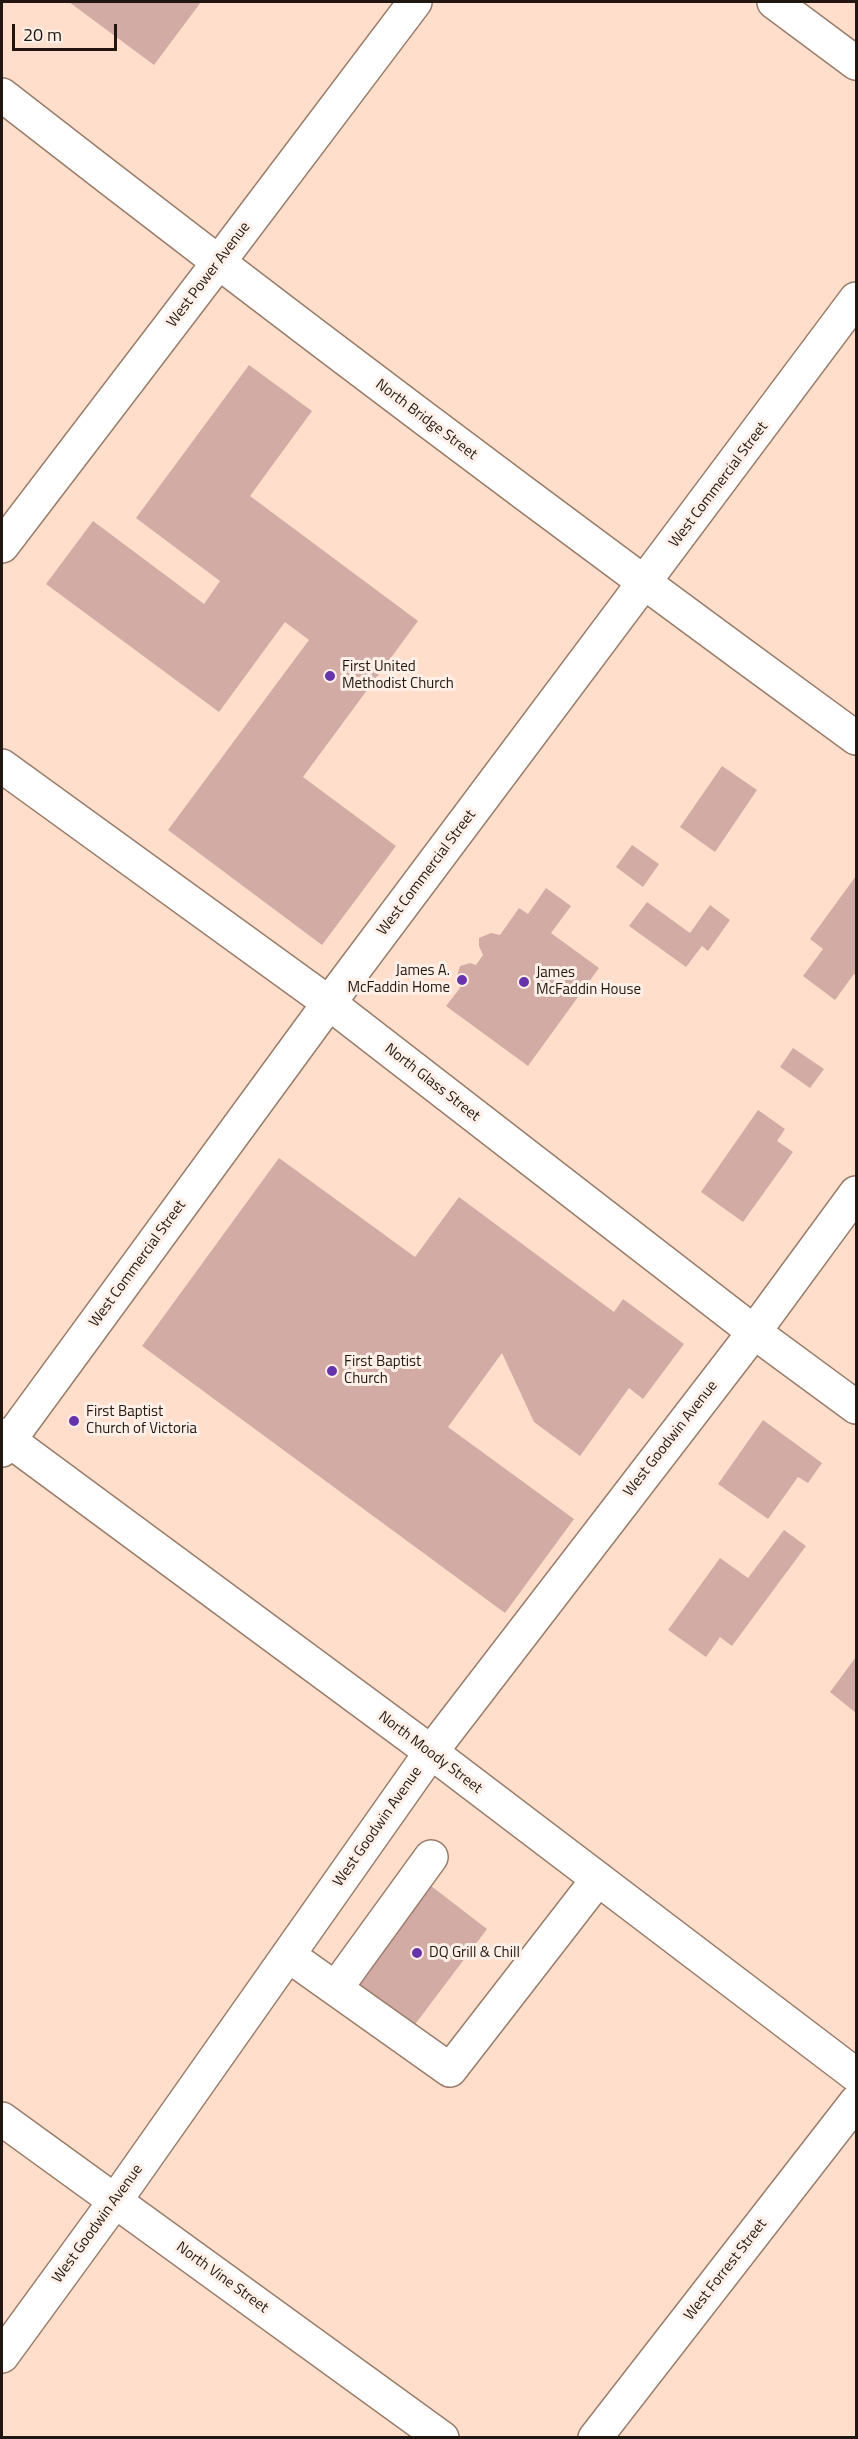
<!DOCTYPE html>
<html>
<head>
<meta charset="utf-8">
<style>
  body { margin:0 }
  #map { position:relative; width:858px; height:2439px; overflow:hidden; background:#ffdfcb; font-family:"Titillium Web",sans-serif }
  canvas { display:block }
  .frame { position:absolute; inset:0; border:3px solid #221710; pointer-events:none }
  .scale { position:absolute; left:12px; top:24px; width:105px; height:27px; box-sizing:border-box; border:3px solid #221710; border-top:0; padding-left:8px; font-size:18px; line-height:21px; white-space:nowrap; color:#221710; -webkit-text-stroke:4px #fef0e8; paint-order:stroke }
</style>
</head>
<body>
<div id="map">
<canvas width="858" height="2439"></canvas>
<div class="frame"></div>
<div class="scale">20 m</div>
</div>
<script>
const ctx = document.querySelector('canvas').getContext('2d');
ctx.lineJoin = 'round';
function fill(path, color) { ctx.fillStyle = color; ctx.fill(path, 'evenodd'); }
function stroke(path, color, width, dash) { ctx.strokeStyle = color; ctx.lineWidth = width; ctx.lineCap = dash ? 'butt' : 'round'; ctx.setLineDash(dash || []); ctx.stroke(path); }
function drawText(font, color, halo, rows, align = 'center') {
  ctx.font = font + ' "Titillium Web",sans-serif'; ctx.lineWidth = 6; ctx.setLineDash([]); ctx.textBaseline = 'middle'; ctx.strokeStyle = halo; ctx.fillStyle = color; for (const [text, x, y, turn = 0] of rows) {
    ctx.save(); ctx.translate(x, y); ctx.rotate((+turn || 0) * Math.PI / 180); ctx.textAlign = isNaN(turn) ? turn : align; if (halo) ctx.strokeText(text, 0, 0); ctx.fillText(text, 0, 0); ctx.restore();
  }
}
const building = new Path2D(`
  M69,2h132l-47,63z
  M249,365l63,46 -62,85 168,125 -115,156 93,69 -74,99 -154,-115 141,-190 -24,-18 -66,90 -173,-128 47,-63 111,83 16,-23 -84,-63z
  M722,766l35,24 -42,62 -35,-25z
  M632,845l27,19 -16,23 -27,-20z
  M856,876v100l-2,-2 -19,26 -32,-24 20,-27 -13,-10z
  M546,888l25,18 -20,27 48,35 -71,98 -82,-60 14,-18 -3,-12 3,-10 10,-3 6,2 7,-10 -4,-9v-8l12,-5 9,2 19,-27 9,6z
  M647,902l43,31 20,-28 20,15 -22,31 -6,-5 -16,21 -57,-41z
  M793,1048l31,21 -14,19 -30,-21z
  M758,1110l27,19 -8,12 16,11 -50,70 -42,-30z
  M279,1158l136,99 44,-60 155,115 9,-13 61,45 -41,55 -14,-11 -49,68 -46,-34 -32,-69 -54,74 126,92 -69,94 -363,-267z
  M763,1420l59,43 -14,20 -10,-6 -30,42 -50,-35z
  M784,1530l22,16 -74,100 -12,-9 -14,20 -38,-27 52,-72 28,20z
  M856,1657v56l-26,-21z
  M422,1879l65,50 -74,98 -66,-50z`);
const minor = new Path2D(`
  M774,2l82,61
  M2,95c281,219 566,433 854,643
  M2,546l216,-283 197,-261
  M2,766l327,237 425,329 102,75
  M2,1450l327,-447 527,-704
  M288,1955l162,115 148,-191
  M336,1988l95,-131
  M2,2119l440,319
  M2,2356l113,-155 316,-449
  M595,2438l261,-336`);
const major = new Path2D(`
  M2,1435l429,317 425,323
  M431,1752l323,-420 102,-139`);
const markers = [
  [330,676,6,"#6733aa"],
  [462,980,6,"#6733aa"],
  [524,982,6,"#6733aa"],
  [332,1371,6,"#6733aa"],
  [74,1421,6,"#6733aa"],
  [417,1953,6,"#6733aa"]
];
const streetNames = [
  ["West Power Avenue",209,275,-53],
  ["North Bridge Street",426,420,37],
  ["West Commercial Street",719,485,-53],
  ["West Commercial Street",427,873,-53],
  ["North Glass Street",432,1083,38],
  ["West Commercial Street",138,1264,-54],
  ["West Goodwin Avenue",671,1439,-52],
  ["North Moody Street",430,1753,37],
  ["West Goodwin Avenue",378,1827,-55],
  ["West Goodwin Avenue",98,2224,-54],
  ["West Forrest Street",726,2270,-52],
  ["North Vine Street",222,2278,36]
];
const poiNames = [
  ["First United",342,667],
  ["Methodist Church",342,684],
  ["James A.",450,971,"right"],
  ["McFaddin Home",450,988,"right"],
  ["James",536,973],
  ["McFaddin House",536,990],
  ["First Baptist",344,1362],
  ["Church",344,1379],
  ["First Baptist",86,1412],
  ["Church of Victoria",86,1429],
  ["DQ Grill & Chill",429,1953]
];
fill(building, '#d1aba4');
stroke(minor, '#997c6a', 36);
stroke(major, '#997c6a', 36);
stroke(minor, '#fff', 33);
stroke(major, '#fff', 33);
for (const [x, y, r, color] of markers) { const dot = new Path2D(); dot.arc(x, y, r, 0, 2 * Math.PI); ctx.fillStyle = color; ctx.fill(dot); stroke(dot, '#fef0e8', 2); }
drawText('15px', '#221710', '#fef0e8', streetNames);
drawText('15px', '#221710', '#fef0e8', poiNames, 'left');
</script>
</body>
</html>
